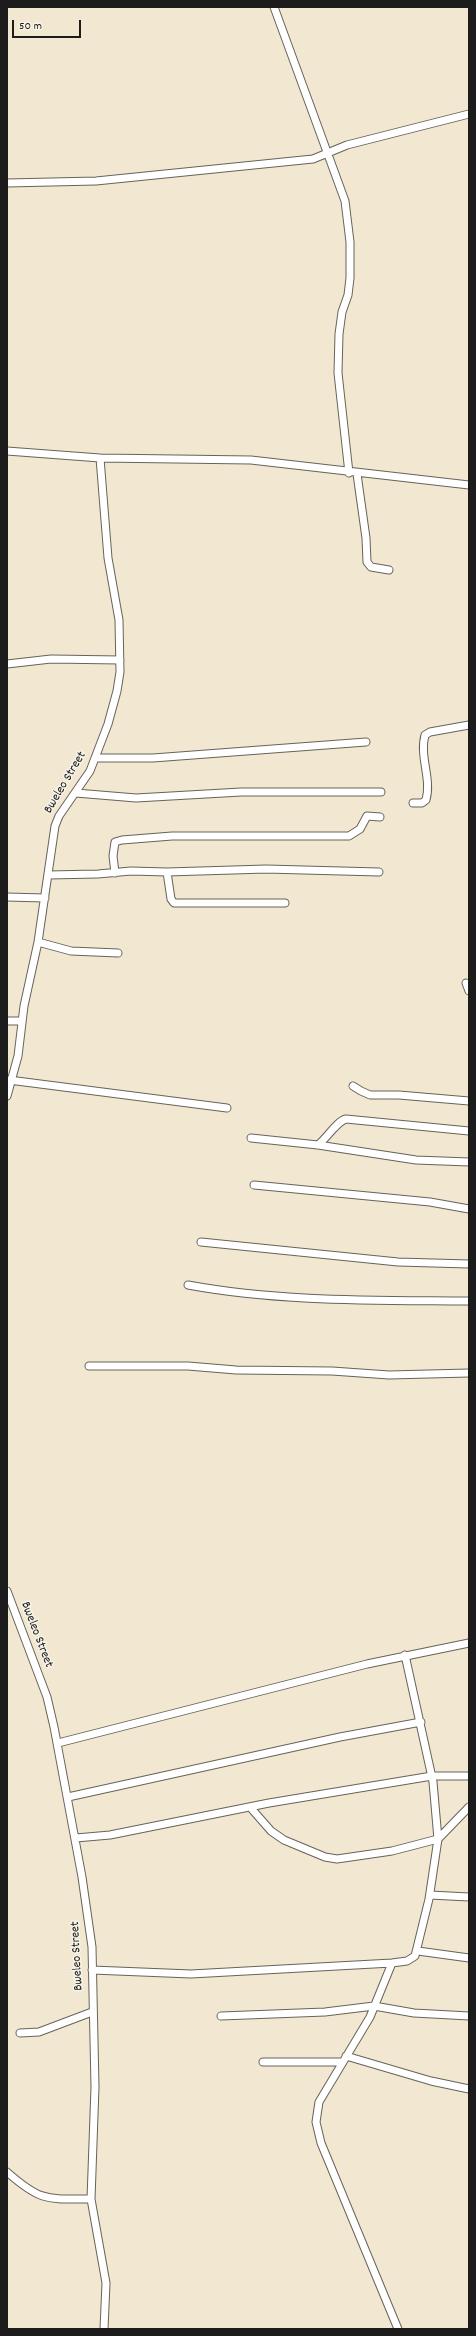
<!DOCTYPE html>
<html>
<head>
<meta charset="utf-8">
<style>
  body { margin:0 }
  #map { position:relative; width:476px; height:2336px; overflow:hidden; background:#f2e7d0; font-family:Dekko,sans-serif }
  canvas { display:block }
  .frame { position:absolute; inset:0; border:8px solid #1c1c1c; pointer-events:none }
  .scale { position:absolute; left:12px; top:20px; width:69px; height:18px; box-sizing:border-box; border:2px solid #1c1c1c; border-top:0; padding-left:5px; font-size:12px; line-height:14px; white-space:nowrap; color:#1c1c1c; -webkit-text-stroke:3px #f7f3e8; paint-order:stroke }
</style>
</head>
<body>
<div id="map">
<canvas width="476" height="2336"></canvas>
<div class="frame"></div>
<div class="scale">50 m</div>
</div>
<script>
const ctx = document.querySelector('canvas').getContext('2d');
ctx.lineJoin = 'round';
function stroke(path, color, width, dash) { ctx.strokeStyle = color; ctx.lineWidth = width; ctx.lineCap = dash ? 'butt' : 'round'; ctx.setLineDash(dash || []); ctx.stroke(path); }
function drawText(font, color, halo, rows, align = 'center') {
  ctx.font = font + ' Dekko,sans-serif'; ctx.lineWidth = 3; ctx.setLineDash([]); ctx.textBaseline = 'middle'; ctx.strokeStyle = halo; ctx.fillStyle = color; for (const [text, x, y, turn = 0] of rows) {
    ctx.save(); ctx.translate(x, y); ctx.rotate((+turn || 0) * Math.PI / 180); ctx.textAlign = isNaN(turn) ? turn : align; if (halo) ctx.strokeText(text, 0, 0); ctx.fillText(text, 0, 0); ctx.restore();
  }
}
const minor = new Path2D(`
  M274,7l71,194 5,41v36l-2,17 -6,17 -3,22 -1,39 11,100
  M7,183l89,-2 217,-22 34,-14 122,-31
  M7,451l93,7 151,2 218,25
  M357,474l9,64 1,24 4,5 18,3
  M7,664l44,-5 69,1
  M96,758h57l213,-16
  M76,793l60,5 105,-6h140
  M413,803h9l4,-3c6,-21 -7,-44 -1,-65l5,-3 39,-7
  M167,872l4,27 3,4h111
  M115,873l-2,-17 2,-14 7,-2 50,-4h177l11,-7 7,-13 13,1
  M48,875l50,-1 33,-3 36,1 99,-3 113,3
  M7,897l38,1
  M38,942l33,9 47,2
  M466,983l3,8
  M7,1021h15
  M9,1080l218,28
  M353,1086l8,5 9,4h29l70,6
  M7,1096l11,-40 6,-50 14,-64 17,-116 4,-10 31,-45 18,-47 9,-33 3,-19 -1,-52 -11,-62 -8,-100
  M251,1138l67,7 98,15 53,2
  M318,1145c9,-7 19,-24 28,-26l123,12
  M254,1185l176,17 39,7
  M201,1242l197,20 71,2
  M188,1285c93,17 187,15 281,16
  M89,1366h99l48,4 96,1 57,4 80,-2
  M7,1591l40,106 7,30 28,150 10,70 3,140 -4,112 15,84 -2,46
  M58,1743l309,-79 102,-21
  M68,1797l272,-60 81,-15
  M250,1807l21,24 13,9 41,17 12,2 55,-8 46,-12 31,-32
  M76,1838l34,-3 159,-32 163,-27h37
  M430,1895l39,2
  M418,1951l51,7
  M392,1963l-22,54 -51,85 -3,20 5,21 77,186
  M92,1970l99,4 201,-11 15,-2 8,-5 14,-57 9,-60 -5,-57 -28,-127
  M221,2016l104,-4 49,-6 40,7 55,3
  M20,2033l19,-1 53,-20
  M346,2056l85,25 38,8
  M263,2062h79
  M7,2172c34,30 40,27 84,27`);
const streetNames = [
  ["Bweleo Street",66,783,-59],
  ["Bweleo Street",36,1635,69],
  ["Bweleo Street",78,1956,-93]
];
stroke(minor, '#67635b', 9);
stroke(minor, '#fff', 7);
drawText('13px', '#1c1c1c', '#f7f3e8', streetNames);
</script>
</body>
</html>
